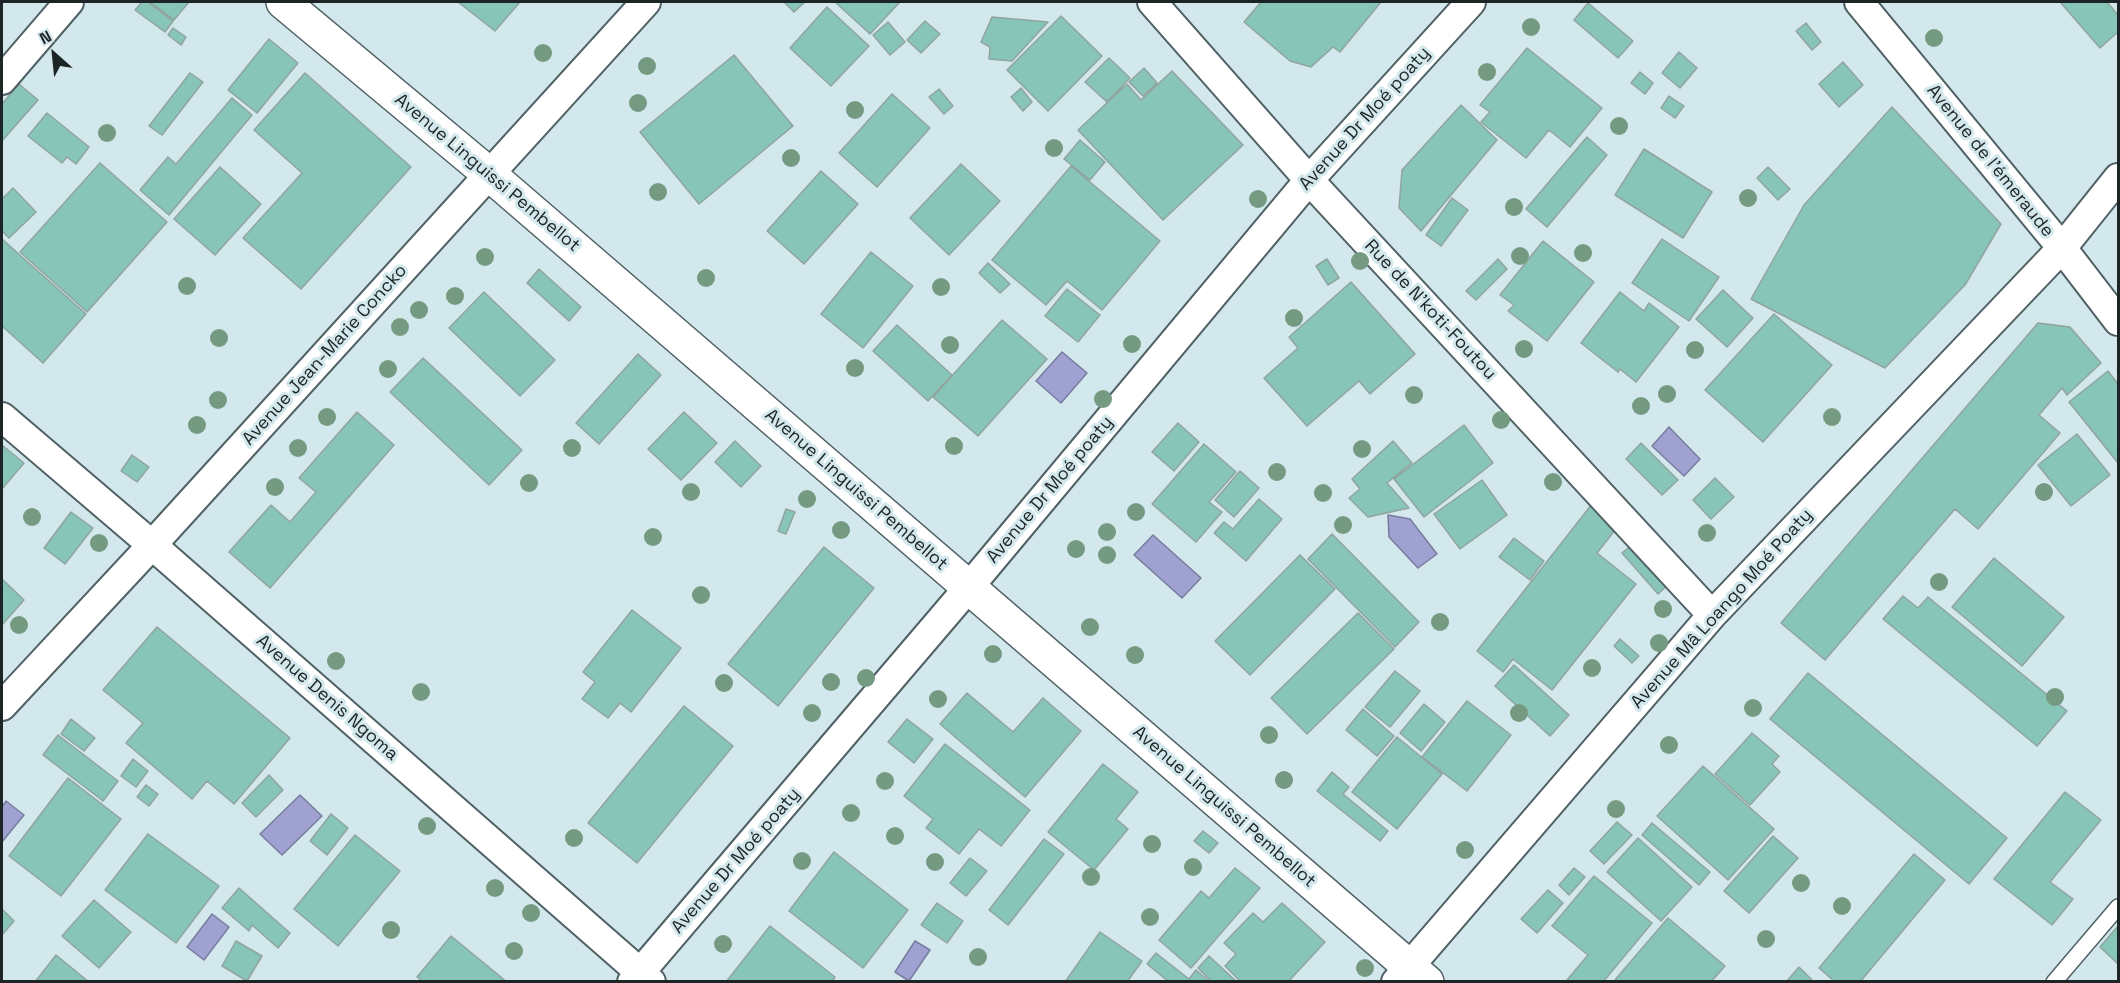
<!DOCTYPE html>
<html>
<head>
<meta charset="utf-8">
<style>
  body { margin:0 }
  #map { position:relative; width:2120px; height:983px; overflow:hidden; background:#d3e8ec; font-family:"Space Grotesk",sans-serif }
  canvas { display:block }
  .frame { position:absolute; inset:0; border:3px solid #1d2426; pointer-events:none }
  .north { position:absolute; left:24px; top:24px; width:60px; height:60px; -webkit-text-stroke:4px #d3e8ec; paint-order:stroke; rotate:333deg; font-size:16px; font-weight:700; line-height:24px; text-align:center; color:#1d2426 }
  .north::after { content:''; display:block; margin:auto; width:21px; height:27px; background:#1d2426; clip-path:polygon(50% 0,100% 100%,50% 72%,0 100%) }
</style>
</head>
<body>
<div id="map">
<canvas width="2120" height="983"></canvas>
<div class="frame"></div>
<div class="north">N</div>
</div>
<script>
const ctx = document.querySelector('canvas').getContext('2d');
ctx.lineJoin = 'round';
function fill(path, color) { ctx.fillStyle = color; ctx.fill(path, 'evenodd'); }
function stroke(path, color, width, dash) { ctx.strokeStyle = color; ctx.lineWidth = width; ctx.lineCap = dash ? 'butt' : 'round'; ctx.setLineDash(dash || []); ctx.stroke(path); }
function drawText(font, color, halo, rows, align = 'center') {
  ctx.font = font + ' "Space Grotesk",sans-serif'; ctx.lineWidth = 6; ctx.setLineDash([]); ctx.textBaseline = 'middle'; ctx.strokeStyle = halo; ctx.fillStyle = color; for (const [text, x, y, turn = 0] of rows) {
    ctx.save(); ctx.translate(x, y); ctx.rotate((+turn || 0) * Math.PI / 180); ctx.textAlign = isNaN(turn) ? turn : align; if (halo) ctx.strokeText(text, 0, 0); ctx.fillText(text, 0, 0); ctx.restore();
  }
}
const water = new Path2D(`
  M1062,352l25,21 -26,30 -25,-22z
  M1669,427l31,32 -16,17 -32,-30z
  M1388,515l22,4 27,35 -19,14 -29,-31z
  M1153,535l48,43 -19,20 -48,-43z
  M300,795l22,21 -40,39 -22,-21z
  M6,801l18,14 -22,27v-35z
  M212,914l17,13 -25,33 -17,-13z
  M915,941l15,9 -21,31 -14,-9z`);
const building = new Path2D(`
  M142,2h6l25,19 -8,11 -30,-22z
  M150,2h39l-15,18z
  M458,2h62l-25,29z
  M784,2h21l-11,10z
  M835,2h65l-30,32z
  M1261,2h120l-41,50 -7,-5 -22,20 -21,-6 -46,-39z
  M2060,2h47l11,13v17l-18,16z
  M1588,3l45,38 -15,17 -44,-38z
  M827,7l42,39 -38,40 -41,-38z
  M1061,16l41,40 -54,55 -41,-41z
  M992,17l56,5 -36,39 -23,-2 1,-12 -9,-5z
  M925,21l15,13 -19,19 -14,-13z
  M888,22l17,20 -15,13 -17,-20z
  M1806,23l15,19 -9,8 -16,-19z
  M173,28l13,9 -5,8 -13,-10z
  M269,39l29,24 -41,50 -29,-23z
  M1527,48l75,60 -32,39 -21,-17 -23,28 -45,-36 9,-10 -10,-7z
  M1679,52l18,16 -17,20 -18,-15z
  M734,55l59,71 -94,78 -59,-72z
  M1109,58l21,20 -23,24 -22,-20z
  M1843,62l20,23 -24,22 -20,-23z
  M1144,68l13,15 -14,13 -14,-14z
  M1172,71l71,74 -80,75 -85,-90 49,-46 14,16z
  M1640,72l13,11 -8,11 -14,-11z
  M190,73l13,9 -41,53 -13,-9z
  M305,73l106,94 -110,122 -58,-51 59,-65 -48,-43z
  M19,84l19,16 -36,41v-37z
  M1021,88l11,14 -9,9 -12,-14z
  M939,89l14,17 -9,8 -15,-17z
  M892,94l38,34 -53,59 -38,-34z
  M1669,96l15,10 -9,12 -14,-10z
  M232,98l20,17 -83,100 -29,-25 28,-33 8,7z
  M1461,105l36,35 -76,91 -22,-23 3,-38z
  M1892,107l109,117 -36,61 -80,83 -134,-69 53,-94z
  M47,113l42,34 -13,17 -9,-7 -5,6 -34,-27z
  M1587,137l20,18 -60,72 -21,-18z
  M1080,140l25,22 -15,18 -26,-21z
  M1644,149l68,43 -29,46 -68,-43z
  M100,163l67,59 -80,90 -67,-60z
  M961,164l39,37 -51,54 -39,-37z
  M1071,166l89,75 -58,69 -35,-29 -21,24 -54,-45z
  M220,167l41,37 -46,51 -41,-36z
  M1768,167l22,22 -12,11 -21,-22z
  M821,171l37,33 -54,60 -37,-33z
  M13,188l23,24 -27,26 -7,-7v-32z
  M1452,198l16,12 -27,36 -15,-11z
  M2,239l84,75 -43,49 -41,-37z
  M1662,239l57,38 -30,44 -57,-38z
  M1543,241l51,41 -47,59 -39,-30 6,-6 -14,-10z
  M871,252l42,34 -50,62 -42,-34z
  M1327,259l12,19 -11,7 -12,-19z
  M1498,259l9,10 -31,31 -10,-9z
  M988,263l22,21 -10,9 -21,-20z
  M539,269l42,38 -12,14 -42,-38z
  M1351,282l64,72 -45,40 -11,-13 -52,45 -43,-48 34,-30 -9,-11z
  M1067,289l33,26 -22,27 -33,-26z
  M1723,290l30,28 -26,29 -31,-28z
  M484,292l71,68 -35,36 -71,-68z
  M1620,292l24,19 5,-8 30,24 -43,55 -16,-13 -2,3 -37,-29z
  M1774,314l58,51 -69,77 -58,-52z
  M1002,320l45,39 -69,77 -45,-39z
  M2038,323l32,4 31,36 -34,32 -5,-7 -23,27 21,18 -82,96 -23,-20 -130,151 -44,-37z
  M897,325l55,50 -24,26 -55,-50z
  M638,354l23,21 -62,69 -23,-21z
  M423,358l99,92 -33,35 -99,-93z
  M2108,371l10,13v79l-49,-61z
  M357,412l37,33 -124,143 -41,-36 42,-47 19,17 26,-30 -17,-14z
  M684,412l33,31 -36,37 -33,-31z
  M1178,423l21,19 -25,29 -22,-19z
  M1464,425l29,38 -69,54 -30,-38z
  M2077,434l33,41 -39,31 -33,-41z
  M735,441l26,25 -20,21 -26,-25z
  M1393,441l19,22 -25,20 22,25 -41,9 -19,-19 11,-9 -8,-10z
  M1641,443l37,37 -16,15 -36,-36z
  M1204,444l32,28 -27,30 13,10 -26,30 -44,-38z
  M2,445l22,18 -22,26z
  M132,455l17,12 -12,15 -16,-11z
  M1240,471l19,17 -25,29 -19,-17z
  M1715,478l19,19 -23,22 -18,-19z
  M1482,480l25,35 -47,34 -26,-35z
  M1259,499l23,20 -36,42 -32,-28 10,-11 9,7z
  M1592,504l27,21 -22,28 39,31 -84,106 -39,-31 -10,13 -26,-21z
  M786,509l9,3 -9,22 -8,-3z
  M71,512l22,16 -28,36 -21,-16z
  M1332,534l87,88 -24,25 -87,-88z
  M1514,538l30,23 -14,19 -31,-23z
  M1633,544l36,40 -11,10 -36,-41z
  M824,547l50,41 -96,118 -50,-42z
  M1300,555l35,34 -85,86 -35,-34z
  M1994,558l70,59 -42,49 -70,-59z
  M2,579l22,21 -22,25z
  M1903,596l15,12 10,-11 139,114 -30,35 -154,-127z
  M632,610l49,38 -50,64 -11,-9 -12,15 -26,-19 13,-17 -12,-10z
  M1358,613l36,36 -87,85 -36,-36z
  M157,627l133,111 -56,66 -27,-23 -15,18 -66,-56 17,-20 -40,-33z
  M1620,639l19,17 -7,7 -18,-17z
  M1514,665l55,50 -19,21 -55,-50z
  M1395,671l25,20 -30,36 -25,-20z
  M1808,673l199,165 -38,46 -199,-165z
  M967,693l46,39 30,-34 38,33 -56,66 -85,-73z
  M1467,701l44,34 -44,56 -45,-34z
  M1424,704l21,18 -24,29 -21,-18z
  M684,706l49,40 -96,117 -49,-40z
  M1363,709l31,27 -17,20 -31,-26z
  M71,719l24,19 -11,13 -23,-17z
  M907,719l26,20 -19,24 -26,-21z
  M1752,733l27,23 -7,8 8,8 -30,33 -35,-31z
  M58,735l60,46 -15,20 -60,-46z
  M1397,737l45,37 -45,55 -45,-37z
  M945,744l85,66 -29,36 -22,-17 -20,25 -33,-26 7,-9 -29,-23z
  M133,759l15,12 -12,16 -15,-11z
  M1103,764l35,28 -22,27 12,10 -34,41 -46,-38z
  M1703,766l71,63 -46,51 -71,-64z
  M1332,772l17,15 -6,7 45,37 -8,10 -63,-50z
  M269,775l14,15 -27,27 -14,-14z
  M68,778l53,41 -60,77 -52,-40z
  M146,785l12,9 -9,12 -12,-9z
  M2065,792l36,28 -51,62 23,17 -21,26 -58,-46z
  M331,814l17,14 -21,27 -17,-14z
  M1617,822l15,13 -28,29 -14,-13z
  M1652,823l58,49 -11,13 -57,-50z
  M1203,831l15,12 -9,10 -15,-12z
  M148,834l71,52 -43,57 -71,-53z
  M355,835l45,36 -62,75 -44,-37z
  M1773,836l25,22 -49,55 -25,-22z
  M1638,838l54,49 -31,34 -54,-49z
  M1044,839l20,15 -56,71 -19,-15z
  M834,852l74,58 -45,58 -74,-57z
  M1914,854l31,26 -85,102h-25l-16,-14z
  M970,858l17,13 -21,25 -16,-13z
  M1235,868l25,20 -69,80 -32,-28 42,-49 8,7z
  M1574,868l11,9 -16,18 -10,-10z
  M1594,876l58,47 -49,59h-34l-2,-2 21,-25 -36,-29z
  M239,888l51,45 -12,15 -26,-23 -3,6 -27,-23z
  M1548,890l15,13 -26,30 -16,-14z
  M94,900l37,32 -32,36 -37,-32z
  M937,903l26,18 -16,22 -26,-18z
  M1282,903l43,39 -37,40h-47l-16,-16 11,-12 -12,-11 29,-30 10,9z
  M2,909l12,12 -12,14z
  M1668,918l57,48 -14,16 -97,-1z
  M770,926l65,51 -3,5h-106z
  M2118,926v38l-18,-17z
  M1100,932l42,29 -15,21h-62z
  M451,936l56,46h-84l-6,-5z
  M236,941l26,15 -15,25 -25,-15z
  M1156,953l33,26 7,-9 14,12h-41l-22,-18z
  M56,955l33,27h-54z
  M1209,956l28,26h-25l-14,-14z
  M1799,967l15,15h-28z`);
const service = new Path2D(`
  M2054,982l64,-75`);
const minor = new Path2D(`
  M1152,2l157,178 403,435
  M1859,2l203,246 56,73
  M2,80l67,-78
  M2,417l150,128 499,437
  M2,706l150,-161 494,-543
  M632,982l337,-395 340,-407 162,-178
  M1396,982l316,-367 350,-367 56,-70`);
const tertiary = new Path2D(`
  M283,2l206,172 938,808`);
const trees = [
  [1531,27],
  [1934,38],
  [543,53],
  [647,66],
  [1487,72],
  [638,103],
  [855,110],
  [1619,126],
  [107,133],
  [1054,148],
  [791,158],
  [658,192],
  [1748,198],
  [1258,199],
  [1514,207],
  [1583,253],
  [1520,256],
  [485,257],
  [1360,261],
  [706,278],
  [187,286],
  [941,287],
  [455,296],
  [419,310],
  [1294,318],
  [400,327],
  [219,338],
  [1132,344],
  [950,345],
  [1524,349],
  [1695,350],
  [855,368],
  [388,369],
  [1667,394],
  [1414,395],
  [1103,399],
  [218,400],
  [1641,406],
  [327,417],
  [1832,417],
  [1501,420],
  [197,425],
  [954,446],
  [298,448],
  [572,448],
  [1362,449],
  [1277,472],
  [1553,482],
  [529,483],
  [275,487],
  [691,492],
  [2044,492],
  [1323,493],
  [807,499],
  [1136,512],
  [32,517],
  [1343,525],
  [841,530],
  [1107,532],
  [1707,533],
  [653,537],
  [99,543],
  [1076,549],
  [1107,555],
  [1939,582],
  [701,595],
  [1663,609],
  [1440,622],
  [19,625],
  [1090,627],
  [1659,643],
  [993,654],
  [1135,655],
  [336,661],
  [1592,668],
  [866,678],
  [831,682],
  [724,683],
  [421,692],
  [2055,697],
  [938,699],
  [1753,708],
  [812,713],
  [1519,713],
  [1269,735],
  [1669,745],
  [1284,780],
  [885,781],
  [1616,809],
  [851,813],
  [427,826],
  [895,836],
  [574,838],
  [1152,844],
  [1465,850],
  [802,861],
  [935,862],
  [1193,867],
  [1091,877],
  [1801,883],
  [495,888],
  [1842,906],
  [531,913],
  [1150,917],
  [391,930],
  [1766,939],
  [723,944],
  [514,951],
  [978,957],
  [1365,968]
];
const streetNames = [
  ["Avenue Dr Moé poaty",1365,119,-48],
  ["Avenue de l'émeraude",1990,161,51],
  ["Avenue Linguissi Pembellot",487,173,40],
  ["Rue de N'koti-Foutou",1430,310,47],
  ["Avenue Jean-Marie Concko",325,355,-48],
  ["Avenue Linguissi Pembellot",856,490,41],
  ["Avenue Dr Moé poaty",1050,490,-50],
  ["Avenue Mâ Loango Moé Poaty",1722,609,-48],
  ["Avenue Denis Ngoma",327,698,41],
  ["Avenue Linguissi Pembellot",1224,807,41],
  ["Avenue Dr Moé poaty",736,861,-49]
];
fill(water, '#9fa2d1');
stroke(water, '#787c9e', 1.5);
fill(building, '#86c5b7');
stroke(building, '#91a49f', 1.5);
stroke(service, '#506165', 18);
stroke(minor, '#506165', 32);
stroke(tertiary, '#506165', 36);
stroke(service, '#fff', 15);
stroke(minor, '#fff', 28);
stroke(tertiary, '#fff', 33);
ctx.fillStyle = '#749a81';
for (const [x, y] of trees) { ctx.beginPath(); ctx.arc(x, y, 9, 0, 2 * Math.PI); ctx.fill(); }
drawText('18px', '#1d2426', '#d3e8ec', streetNames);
</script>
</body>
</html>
